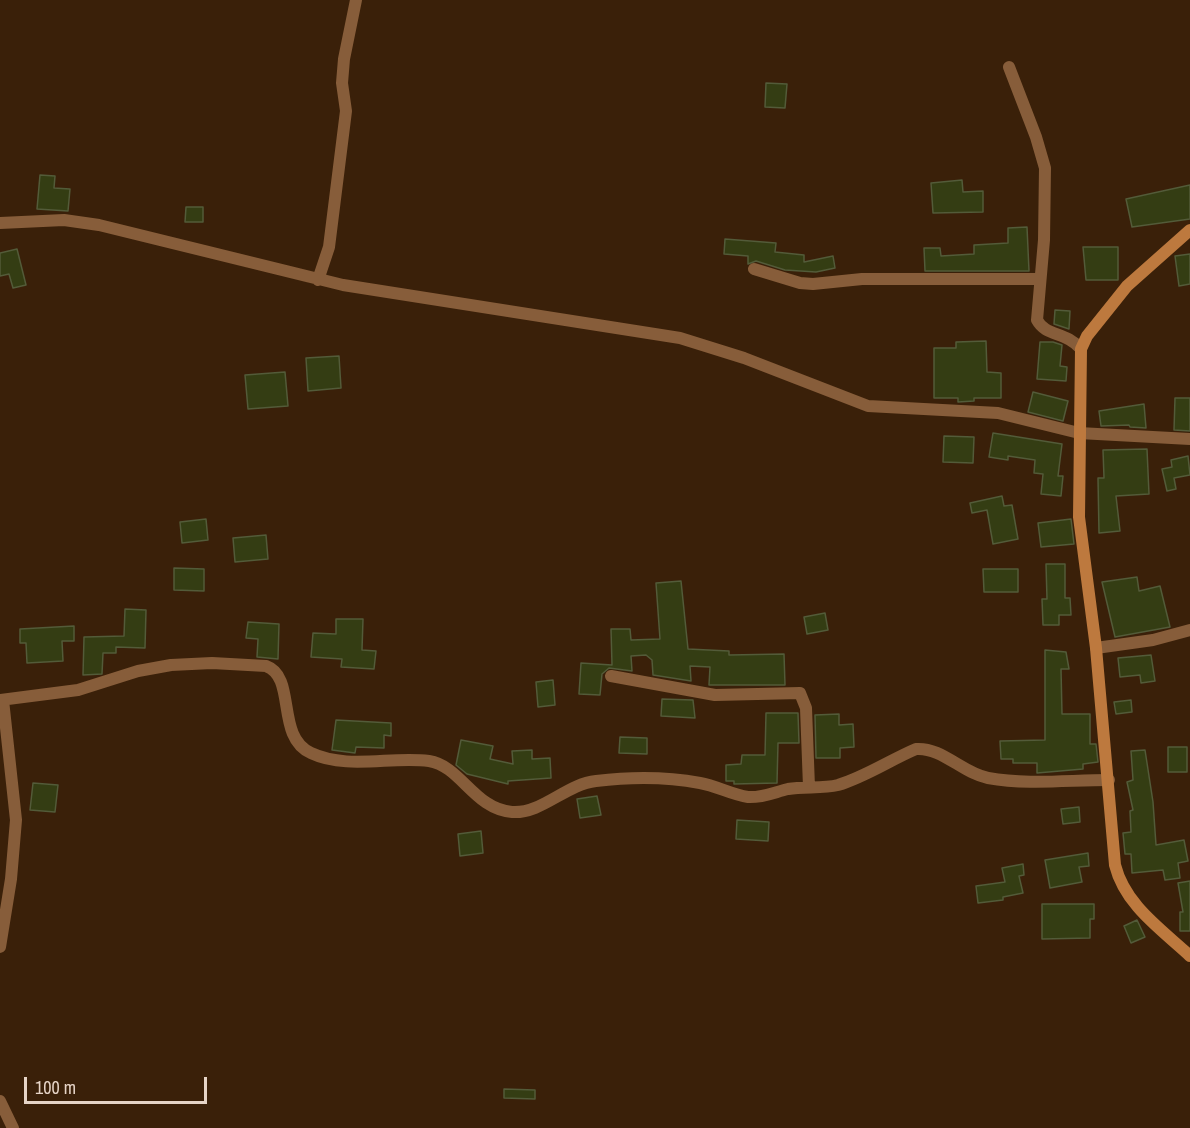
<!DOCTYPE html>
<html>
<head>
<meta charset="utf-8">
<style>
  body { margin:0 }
  #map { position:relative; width:1190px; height:1128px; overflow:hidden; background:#3a2009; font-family:"Archivo Narrow",sans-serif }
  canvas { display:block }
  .scale { position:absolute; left:24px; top:1077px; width:183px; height:27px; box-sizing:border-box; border:3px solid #e6d4c7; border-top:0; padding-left:8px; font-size:18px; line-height:21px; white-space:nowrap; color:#e6d4c7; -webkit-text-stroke:4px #3a2009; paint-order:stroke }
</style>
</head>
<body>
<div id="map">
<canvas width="1190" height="1128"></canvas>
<div class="scale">100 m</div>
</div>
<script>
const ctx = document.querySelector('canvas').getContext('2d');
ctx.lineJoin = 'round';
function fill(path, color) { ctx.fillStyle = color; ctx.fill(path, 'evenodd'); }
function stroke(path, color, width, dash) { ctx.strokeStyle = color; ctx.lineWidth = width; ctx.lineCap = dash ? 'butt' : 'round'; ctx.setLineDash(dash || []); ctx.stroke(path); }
const building = new Path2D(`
  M766,83l21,1 -2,24 -20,-1z
  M40,175l15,1 -1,12 16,1 -2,22 -31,-2z
  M962,180l1,12 20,-1v21l-50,1 -2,-30z
  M1190,185v34l-58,8 -6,-28z
  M186,207h17v15h-18z
  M1027,227l2,44h-104l-1,-23h16l1,8 33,-2v-9l34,-2v-15z
  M725,239l51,4 -1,9 29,3v7l29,-6 2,12 -19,4 -31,-2 -29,-9 -8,3v-8l-24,-2z
  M1083,247h35v33h-32z
  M17,249l9,36 -13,3 -4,-14 -9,2v-23z
  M1190,254v30l-11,2 -4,-30z
  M1055,310l15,1 -1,18 -15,-5z
  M986,341l1,31 14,1v25h-27v3l-16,1v-4h-24v-50h22v-6z
  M1040,342h13l9,3 -2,21 7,1 -1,14 -29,-2z
  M339,356l2,32 -33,3 -2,-33z
  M285,372l3,34 -40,3 -3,-34z
  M1033,392l35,9 -5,20 -35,-9z
  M1175,398h15v33l-16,-1z
  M1144,404l2,24 -16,-1 -1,-2 -28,1 -2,-15z
  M993,433l69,11 -4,32h5l-2,20 -20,-2 2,-20 -9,-1 1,-13 -27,-4v4l-19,-3z
  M944,436l30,1 -1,26 -30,-1z
  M1147,449l2,45 -33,2 4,35 -21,2 -1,-55h6l-1,-28z
  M1188,456l2,19 -16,3 2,11 -9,2 -5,-22 10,-2 -1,-7z
  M1002,496l2,10 8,-1 6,34 -25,5 -6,-34 -15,3 -2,-10z
  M206,519l2,21 -26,3 -2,-21z
  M1071,519l3,25 -33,3 -3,-24z
  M266,535l2,24 -33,3 -2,-24z
  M1046,564h19v34h5l1,17h-12v10h-16l-1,-26h5z
  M174,568l30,1v22l-30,-1z
  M983,569h35v23h-34z
  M1137,577l2,14 21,-5 10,41 -55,10 -13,-55z
  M681,581l7,68 41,2v4l55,-1 1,31h-76l1,-18 -20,-1 1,15 -38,-6 -1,-15 -6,-5 -15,1 1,15 -23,-3 -7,6 -2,21 -21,-1 2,-31 31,2 -1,-36h19l1,11 29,-1 -4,-56z
  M125,609l21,1 -1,38 -29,-1v6h-13l-1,21 -19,1 1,-38 40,-1z
  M825,613l3,17 -21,4 -3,-17z
  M336,619h27l-1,31 14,1 -2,18 -33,-2 1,-8 -31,-2 2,-24 23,1z
  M248,622l31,2 -1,35 -21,-2 1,-18 -12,-1z
  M74,626v15h-12l1,20 -36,2 -1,-20h-6v-14z
  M1045,650l21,2 3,17h-8l1,45h28v30h6l2,18 -15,2v5l-46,4v-10h-24v-4h-12l-1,-18 45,-1z
  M1151,655l4,26 -14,2 -1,-8 -20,2 -2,-19z
  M553,680l2,25 -17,2 -2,-25z
  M662,699l31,1 2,18 -34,-2z
  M1131,700l1,12 -16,2 -2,-12z
  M766,713h32l1,30h-21l-1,40 -43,1v-3h-8v-16l15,-1 1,-9h23z
  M839,714v11l14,-1 1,23 -14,1v10h-24l-1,-43z
  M336,720l55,3v13l-7,-1v13l-28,-1 -1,6 -23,-3z
  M620,737l27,1v16l-28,-1z
  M461,740l32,6 -3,13 23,5 -1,-13 20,-1v9l18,-1 1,20 -43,3v3l-41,-10 -11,-9z
  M1168,747h19v25h-19z
  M1145,750l8,52 3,43 28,-5 4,21 -10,2 2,15 -15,2 -2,-10 -31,3 -1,-19h-6l-2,-21 8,-1 -1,-21 3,-1 -6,-28 6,-2 -2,-29z
  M33,783l25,2 -3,27 -25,-2z
  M597,796l4,19 -21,3 -3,-19z
  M1079,807l1,15 -17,2 -2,-15z
  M737,820l32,2 -1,19 -32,-2z
  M481,831l2,22 -23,3 -2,-22z
  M1088,853l1,13 -10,1 3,15 -32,6 -5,-28z
  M1023,864l1,11 -5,1 4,17 -20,4v3l-25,3 -2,-17 29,-4 -3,-14z
  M1190,881v50h-10v-19h3l-5,-29z
  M1042,904h52v15h-4v19l-48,1z
  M1137,920l8,17 -14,6 -7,-17z
  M504,1089l31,1v9l-31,-1z`);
const street = new Path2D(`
  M1009,67l27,70 9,31 -1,72 -7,80c9,17 29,11 44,29
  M0,223l64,-3 35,5 244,60 337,53 64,20 124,48 130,7 81,20 111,6
  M754,269l46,14 13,1 49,-5h177
  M318,280l11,-33 17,-136 -4,-28 2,-24 12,-59
  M1096,648l57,-8 37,-10
  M611,676l104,19 85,-2 6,15 3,79
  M0,700l78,-10 60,-19 33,-6 41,-2 54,3c31,11 9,71 45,87 36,17 80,3 118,8 32,5 45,48 83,51 30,2 54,-28 84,-31 33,-4 72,-4 104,2 17,3 32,12 48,14 14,1 27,-5 40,-8 16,-3 34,0 50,-4 27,-8 52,-25 78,-36 26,-2 46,24 72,29 40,7 80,2 121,2
  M0,947l11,-68 5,-59 -13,-120
  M0,1101l13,27`);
const secondary = new Path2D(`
  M1190,230l-63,56 -40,50 -6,13 -2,168 17,131 19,217c10,40 46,64 75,91`);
fill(building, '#343d13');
stroke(building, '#535b39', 1.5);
stroke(street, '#875d3a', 12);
stroke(secondary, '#bd793e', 12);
</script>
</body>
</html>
